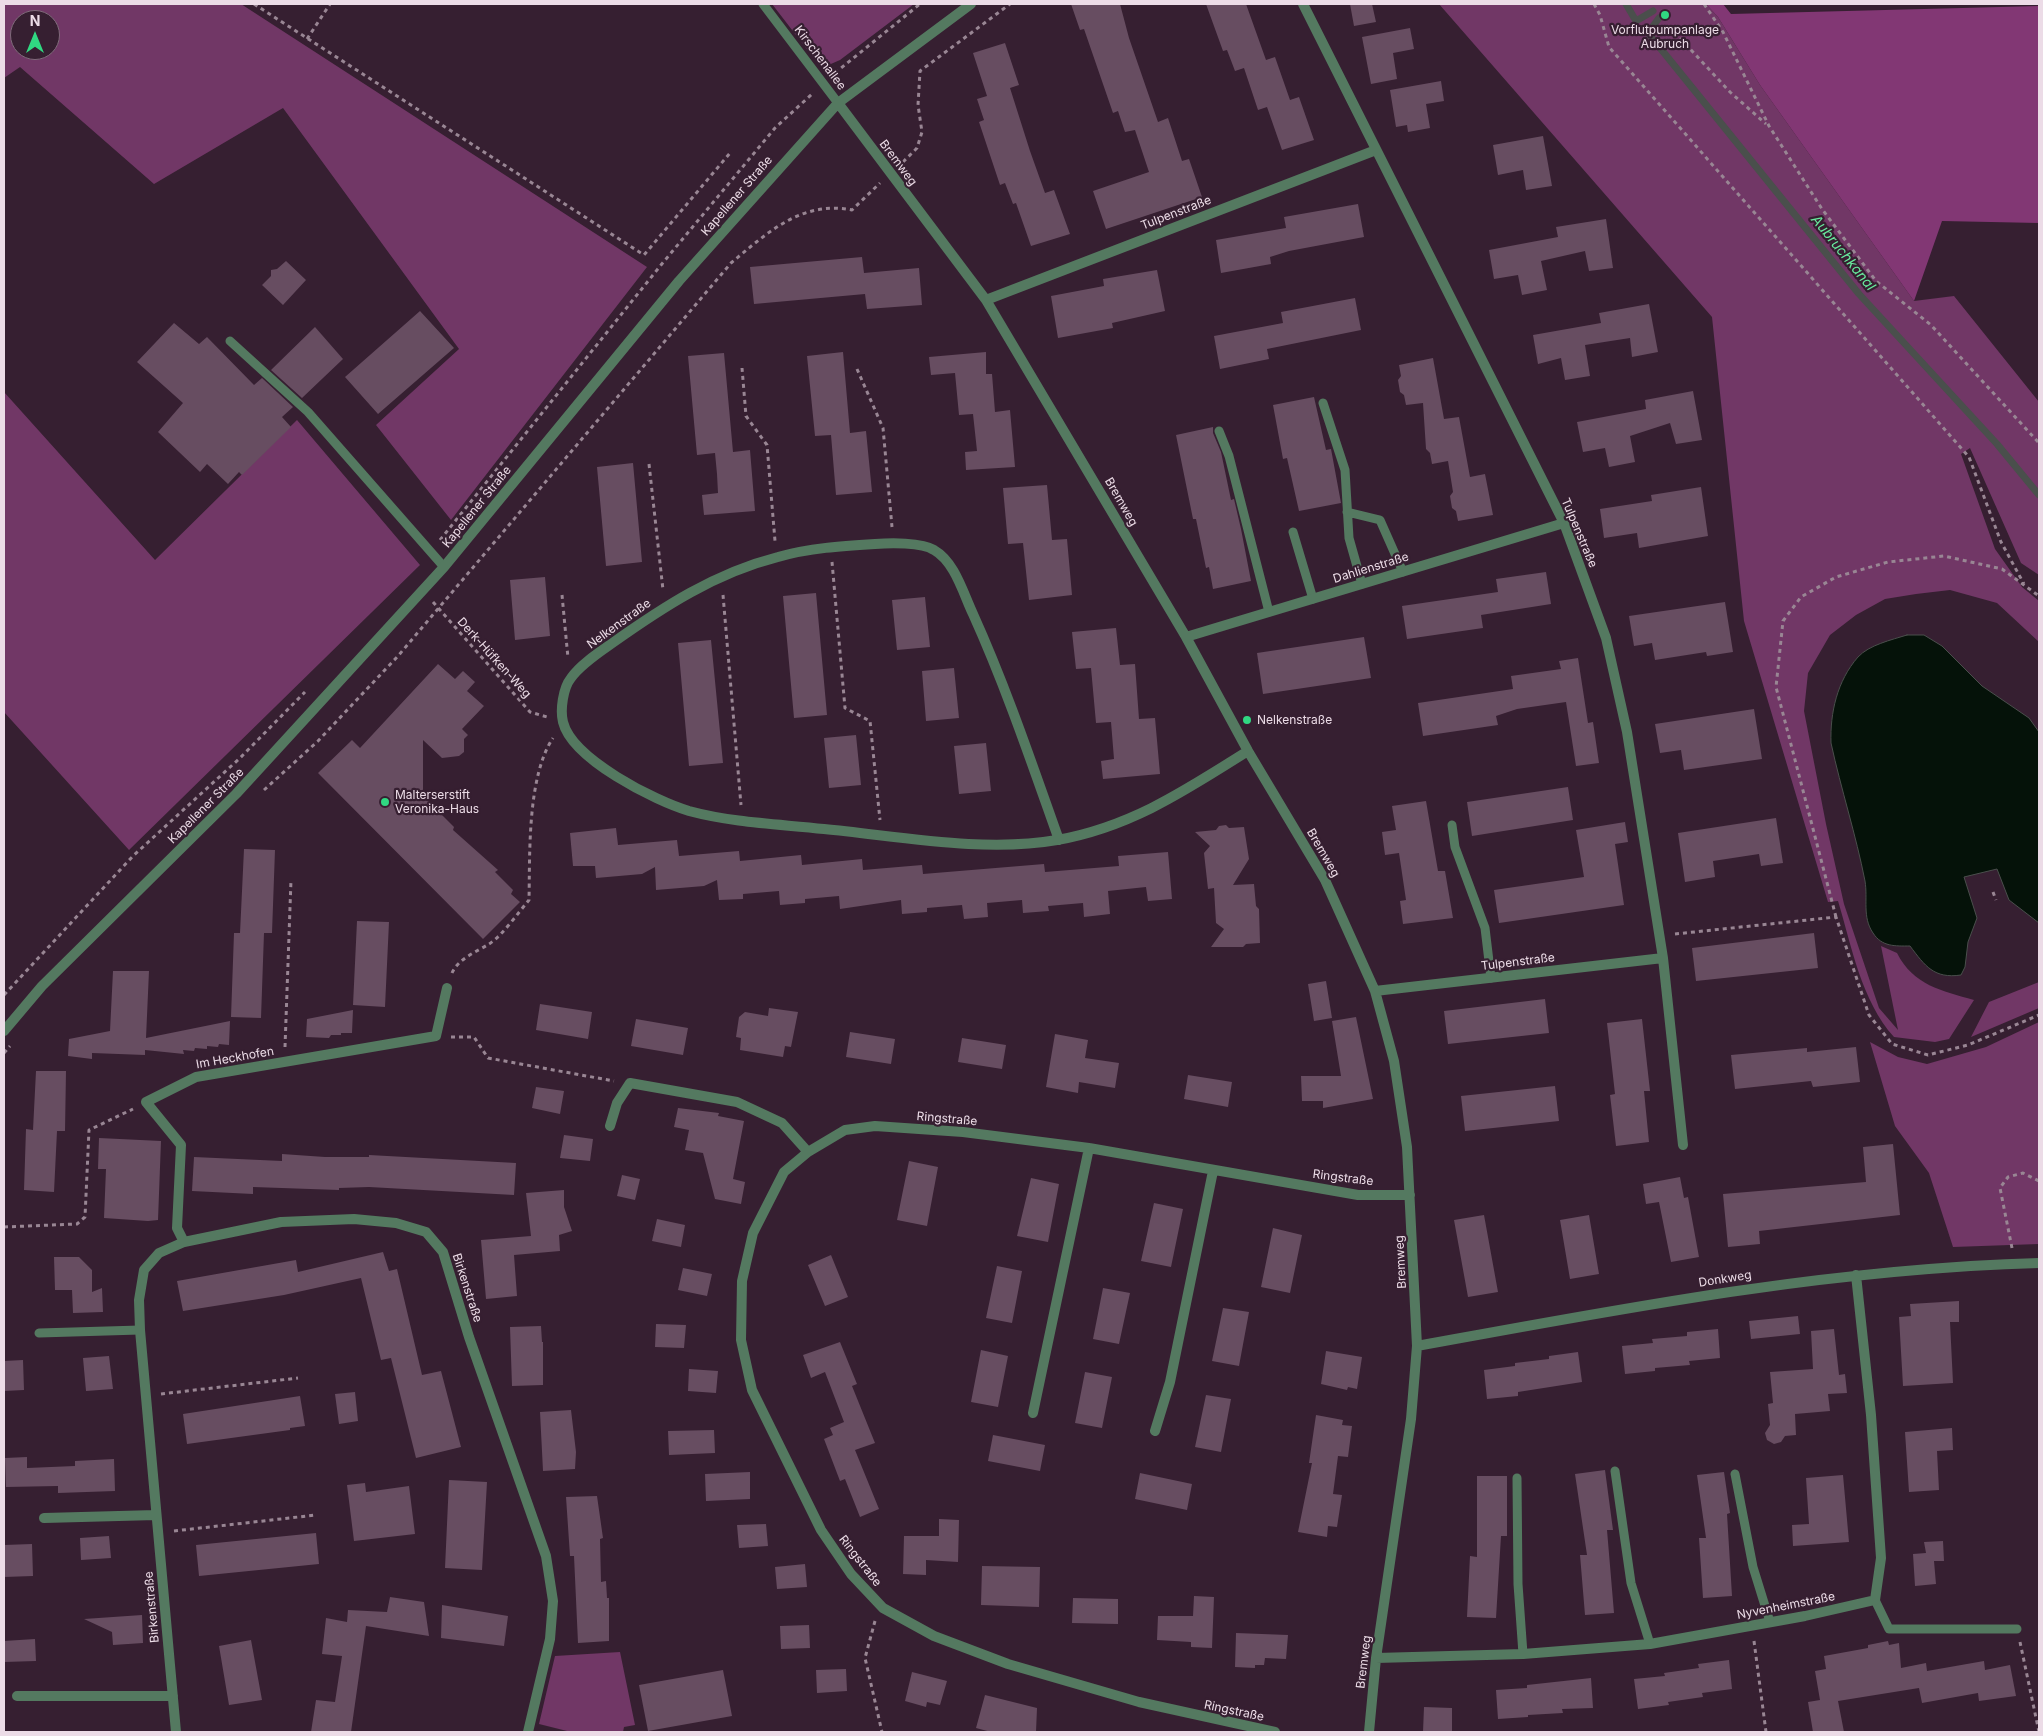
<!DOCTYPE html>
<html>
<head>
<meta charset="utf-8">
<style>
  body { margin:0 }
  #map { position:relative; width:2043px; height:1736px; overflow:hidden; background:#361f31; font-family:Inter,sans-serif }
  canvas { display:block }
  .frame { position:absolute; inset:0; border:5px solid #ecdce7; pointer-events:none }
  .north { position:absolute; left:10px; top:10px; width:50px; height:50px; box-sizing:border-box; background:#361f31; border:1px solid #7f6b7a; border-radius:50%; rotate:0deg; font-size:14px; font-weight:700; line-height:20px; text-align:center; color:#ecdce7 }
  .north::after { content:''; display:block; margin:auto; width:18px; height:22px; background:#30d882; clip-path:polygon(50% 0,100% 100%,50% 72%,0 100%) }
</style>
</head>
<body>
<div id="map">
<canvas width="2043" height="1736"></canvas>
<div class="frame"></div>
<div class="north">N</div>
</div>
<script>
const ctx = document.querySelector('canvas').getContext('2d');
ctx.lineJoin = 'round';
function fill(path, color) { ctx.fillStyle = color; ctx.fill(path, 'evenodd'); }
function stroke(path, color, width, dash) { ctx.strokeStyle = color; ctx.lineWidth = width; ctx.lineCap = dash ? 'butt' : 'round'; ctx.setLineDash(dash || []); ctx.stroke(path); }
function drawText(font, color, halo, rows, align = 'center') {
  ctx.font = font + ' Inter,sans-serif'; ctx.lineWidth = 4.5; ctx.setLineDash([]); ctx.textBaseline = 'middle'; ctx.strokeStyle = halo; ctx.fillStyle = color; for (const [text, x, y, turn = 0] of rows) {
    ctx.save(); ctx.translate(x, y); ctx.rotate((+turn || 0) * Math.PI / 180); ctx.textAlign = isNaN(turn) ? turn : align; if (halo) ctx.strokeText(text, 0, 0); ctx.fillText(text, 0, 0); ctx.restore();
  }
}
const green = new Path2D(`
  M4,4h237l406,263 -196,253 -75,-95 83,-76 -176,-241 -129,76 -134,-117 -16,11zM20,20h30v30h-30z
  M772,4h142l-74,56 -16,7 -8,-6z
  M1439,4h267l12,13 42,68 154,216 40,-5 85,106v173l-18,-12 -51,-115 -9,6 34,95 27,38 17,14v41l-42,-39 -47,-13 -34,4 -31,5 -29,16 -26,20 -22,38 -4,38 22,113 18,80 35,104 19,22 -17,-84 16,7c16,32 45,38 77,47l-25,39 -14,3 -41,-5c-33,-37 -42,-90 -56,-136l-10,1 -84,-281 -32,-304z
  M4,392l151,168 142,-140 123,145 -291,285 -125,-138z
  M2039,982v26l-68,29 18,-35z
  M2039,1022v222l-86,3 -24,-74 -34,-47 -25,-84 28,15 29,7 59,-17z
  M620,1652l15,73 -11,2 -1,5h-52l-32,-8 16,-68z`);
const forest = new Path2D(`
  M1706,4h17l8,10 308,-8v217l-97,-2 -28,80 -154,-216 -42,-68z`);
const water = new Path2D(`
  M1907,635h17l18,11 40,40 47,32 10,14v191l-30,-23 -12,-31 -33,8 13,41 -9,24 -3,25 -4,8c-27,4 -36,-9 -51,-29 -15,0 -28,1 -37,-13 -11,-16 -5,-34 -8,-52 -9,-46 -24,-92 -34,-138 -1,-30 6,-62 27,-86 11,-12 33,-17 49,-22z`);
const stream = new Path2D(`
  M1626,4l10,17 17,-10
  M1659,18l-11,15 211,261 138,150 42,51`);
const building = new Path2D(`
  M1071,4h49l9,34 29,84 10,-4 14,43 7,-2 13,38 -96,32 -13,-38 56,-19 -14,-42 -10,2 -7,-21 -5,2 -29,-84 -4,1z
  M1206,4h40l20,56 9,-3 15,43 9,-3 15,43 -32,10 -15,-43 -9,3 -14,-42 -9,3 -8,-21 -4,1z
  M1350,4h22l4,18 -22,4z
  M1410,28l4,21 -21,4 4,26 -26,5 -9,-47z
  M1005,43l14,42 -9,3 20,63 15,42 9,-3 16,44 -39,12 -15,-43 -3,1 -8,-21 -5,2 -21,-63 5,-2 -7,-21 10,-3 -14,-43z
  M1441,81l3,20 -18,3 4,24 -22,4 -1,-7 -11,2 -6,-37z
  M1543,136l9,50 -26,4 -3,-20 -25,5 -5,-30z
  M1358,204l6,33 -75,14 -19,6 1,7 -50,9 -5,-33 70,-12 -2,-11z
  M1606,219l7,49 -24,3 -4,-20 -44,10 6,29 -25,5 -4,-20 -24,4 -5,-29 69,-13 -2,-10z
  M862,257l2,16 55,-5 3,37 -55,4 -2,-15 -111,10 -4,-37z
  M286,261l20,19 -23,25 -21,-20 9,-9v-6l6,-1z
  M1157,270l8,41 -53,12 1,5 -55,10 -7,-42 53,-10 -1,-7z
  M1355,298l6,32 -94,19 2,10 -49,10 -6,-33 69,-13 -2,-11z
  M1649,304l9,48 -26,5 -2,-19 -45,7 5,31 -25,4 -4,-22 -23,6 -5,-29 68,-12 -2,-10z
  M420,311l34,37 -76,66 -33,-37z
  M174,323l25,21 8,-7 47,48 8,-7 31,29 -11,10 9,10 -49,48 -3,-3 -11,12 -21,-20 -7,8 -42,-40 25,-29 -46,-41z
  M315,327l28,32 -41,39 -31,-28z
  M843,352l7,81 16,-2 6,61 -36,3 -5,-60 -16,1 -8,-80z
  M986,352v22h6l3,38 15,-2 5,57 -49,3 -1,-18 12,-1 -4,-37 -14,1 -4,-42 -24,2 -2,-18z
  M724,353l9,99 17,-2 5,61 -51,4 -2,-20 16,-2 -1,-19 -2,-21 -18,2 -9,-99z
  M1433,358l11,61 15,-2 11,60 15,-3 8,41 -35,6 -2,-10 -4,-3 -2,-12 3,-4 -5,-31 -16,3 -2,-11 -4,-4 -3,-46 -17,2 -2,-10 -4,-3 -2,-12 3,-4 -2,-11z
  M1693,391l9,49 -26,4 -6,-21 -40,13 5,26 -26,5 -4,-19 -22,4 -6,-30 69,-13 -1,-9z
  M1314,397l12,53 5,-1 10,54 -42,8 -12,-53 -4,1 -10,-54z
  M1213,427v6l8,19 10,48 3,-1 7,30 10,52 -38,8 -4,-22 -3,1 -10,-49h-3l-17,-84z
  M633,463l9,99 -36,4 -9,-99z
  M1047,485l5,55 15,-1 5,56 -43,5 -6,-57 -15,1 -5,-56z
  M1701,487l7,49 -69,12 -2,-15 -33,5 -4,-29 52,-8 -1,-6z
  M1546,572l5,32 -70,11 2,13 -76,11 -5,-33 96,-14 -2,-13z
  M545,577l5,59 -35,4 -5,-60z
  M816,593l11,122 -33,3 -11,-122z
  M925,597l5,50 -33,3 -5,-50z
  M1725,602l8,50 -26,4 -1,-4 -51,8 -3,-17 -18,3 -5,-30z
  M1116,628l4,37 15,-1 4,55 16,-1 5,56 -57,5 -2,-18 13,-2 -3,-37 -15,1 -5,-55 -15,1 -4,-37z
  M1364,637l7,41 -108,16 -6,-41z
  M711,640l12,123 -34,3 -11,-123z
  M1578,658l10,65 5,-1 6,41 -23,3 -10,-64 -49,7 -21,7 2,9 -75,11 -5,-33 95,-14 -2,-13 50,-7 -2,-8z
  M438,664l17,15 8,-8 12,11 -8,9 17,15 -22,23 6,6 -4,4v13l-5,4 -17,2 -19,-18v56l31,31 -1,3 45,40 -3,2 18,18 -2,4 9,8 -37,37 -165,-166 34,-33 8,8z
  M954,668l5,50 -33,3 -4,-50z
  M1754,709l8,50 -78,11 -3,-20 -21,3 -5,-29z
  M856,735l5,50 -32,3 -5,-50z
  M986,743l5,48 -32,3 -5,-48z
  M1568,787l5,33 -101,16 -5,-34z
  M1426,801l12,70h7l8,47 -50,6 -3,-23 6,-1 -7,-47 -14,2 -3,-23 14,-2 -4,-24z
  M1776,818l7,45 -22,3 -2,-12 -46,7 2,16 -30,5 -7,-49z
  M1625,822l3,20 -13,2 9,61 -125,18 -5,-33 90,-13 -8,-47z
  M1226,825l3,3 15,-1 5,32 -16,26 21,-1 2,22 3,3 1,34 -14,1 -3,3h-32l13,-18 -8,-6 -2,-35 -6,1 -4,-36 6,-7 -15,-14 21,-2 3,-4z
  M616,828l2,17 59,-5 2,16 60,-5 1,10 61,-6 1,10 60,-6 1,11 59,-5 1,9 121,-10 1,8 74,-6 -1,-10 50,-4 4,47 -24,2 -2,-14 -38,4 2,23 -26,3 -1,-14 -35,3 1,5 -26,2 -1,-13 -35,3 1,14 -24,2 -2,-14 -35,3v4l-25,2 -1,-14 -61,9 -1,-13 -34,3v4l-25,2 -1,-14 -36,3v5l-24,1 -2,-20 -13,6 -48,4 -1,-23 -13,7 -46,4 -1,-12h-22l-3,-33z
  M244,849l31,1 -3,83h-8l-3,85 -30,-1 3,-84h6z
  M357,921l32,1 -4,85 -32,-2z
  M1814,933l4,35 -122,13 -4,-33z
  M113,971h36l-3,67 84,-17 -1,24 -10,-1 -1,3 -11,-1v3l-12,-1 -1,3 -11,-1 1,4 -39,-4v5l-53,-2v6l-24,-3 1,-17 41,-8z
  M1326,981l6,37 -18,3 -6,-37z
  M1545,999l4,34 -101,11 -4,-33z
  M540,1004l52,8 -4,27 -52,-9z
  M769,1008l29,4 -7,35 -6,-1 -2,11 -43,-7 1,-12 -5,-1 3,-20 6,-5 23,4z
  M353,1010l-1,23h-11v2h-10l-2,3 -23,-1 1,-18z
  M1356,1017l17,82 -50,9v-7h-21l-1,-25h40l-9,-55z
  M636,1019l52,9 -5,27 -52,-9z
  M1642,1019l8,72h-6l5,51 -33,4 -6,-51 5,-1 -8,-71z
  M850,1032l45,7 -4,25 -45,-7z
  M1055,1034l33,6 -3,18 34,5 -4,25 -36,-6 -1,11 -32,-6z
  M962,1038l44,7 -4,24 -44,-7z
  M1856,1047l4,35 -47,5 -2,-6 -76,8 -4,-34 76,-7v4z
  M36,1071h30l-1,60h-8l-3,61 -30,-2 2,-61 7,1z
  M1188,1075l44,7 -4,25 -44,-8z
  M1555,1086l4,35 -94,10 -4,-35z
  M536,1087l28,4 -4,23 -28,-6z
  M678,1108l41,5 -1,3 26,5 -11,58 12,3 -4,22 -26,-5 -12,-46 -18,-3 4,-20 -15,-3z
  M564,1135l29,4 -3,22 -30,-3z
  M99,1138l62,3 -3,79 -10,1 -44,-3 2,-49h-8z
  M1893,1144l7,71 -141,16 1,13 -32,3 -5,-53 143,-12 -3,-35z
  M282,1154l43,3h44v-2l147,8 -2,32 -145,-8 -30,1v2l-86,-3v7l-61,-3 2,-34 88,4z
  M909,1161l29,6 -11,59 -30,-6z
  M622,1175l18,4 -5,21 -18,-4z
  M1680,1177l4,21 4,-1 11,60 -28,5 -12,-60 -13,2 -3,-20z
  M1031,1178l28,6 -11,58 -31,-6z
  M564,1190v17l8,24 -13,4 1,16 -46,4 3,41 -31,3 -5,-59 50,-4 -5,-43z
  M1154,1203l29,6 -12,58 -30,-6z
  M1484,1215l14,77 -30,5 -14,-77z
  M1589,1215l10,59 -29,5 -10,-59z
  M657,1219l28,6 -4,22 -29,-6z
  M1273,1228l29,7 -12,58 -29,-6z
  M383,1252l6,19 8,-2 25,106 19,-4 20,76 -45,11 -25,-100 -10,2 -20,-82 -77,17 -101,16 -6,-30 119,-21 2,12z
  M831,1255l17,42 -23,9 -17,-41z
  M54,1257h25l13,13v22l10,-4 1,24 -30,1 -1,-23h-17z
  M997,1266l25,5 -10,52 -26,-5z
  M683,1268l29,6 -5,22 -29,-6z
  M1103,1288l27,5 -11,51 -26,-5z
  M1959,1301v21h-9l3,61 -50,3 -4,-69 12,-1 -1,-12z
  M1223,1308l26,4 -10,54 -27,-5z
  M1798,1316l2,18 -49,5 -2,-18z
  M656,1324l30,1 -2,23 -29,-1z
  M541,1326l1,16h1v43l-31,1 -2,-59z
  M1718,1329l2,29 -31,3 1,4 -35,3v3l-30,3 -3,-28 31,-3 -1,-4 35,-3v-4z
  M1834,1329l5,46 6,-1 2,19 -19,1 2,17 -35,3 1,21 -11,1 -4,6 -7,2 -7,-4 -2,-7 5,-8 -2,-21 5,-1 -3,-31 43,-3 -2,-38z
  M840,1342l17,42 -5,2 23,57 -20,7 24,59 -19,8 -15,-38 -5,2 -16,-42 9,-4 -3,-7 14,-6 -19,-50 -14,6 -8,-23z
  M981,1350l27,6 -10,51 -27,-5z
  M1326,1351l36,6 -5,32 -9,-2 -1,3 -26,-6z
  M1578,1352l4,30 -64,10v4l-31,3 -3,-29 31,-4v-3l34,-4v-3z
  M109,1356l4,33 -27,2 -3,-33z
  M23,1360l1,30 -20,1v-30z
  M689,1369l29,2 -2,22 -28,-2z
  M1085,1372l27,5 -10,51 -27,-5z
  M355,1392l3,29 -19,3 -4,-30z
  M1206,1395l25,4 -10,53 -26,-5z
  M300,1396l5,30 -15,2v2l-103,14 -4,-30z
  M571,1410l5,42 -1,17 -32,2 -3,-59z
  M1316,1415l27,5 -1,5 10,1 -4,31 -10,-1 -5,38 9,1 -5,32 -9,-1 -1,11 -29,-5 14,-69h-3z
  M1952,1428l1,22 -16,1 2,39 -30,2 -4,-60z
  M714,1430l1,23 -46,2 -1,-24z
  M993,1435l52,10 -5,26 -52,-10z
  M27,1457v11l48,-2v-5l39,-2 1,32 -57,2v-7l-52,1 -1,-29z
  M1605,1470l8,60h-6l7,83 -29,2 -5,-60h7l-12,-81z
  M750,1472v27l-44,2 -1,-27z
  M1724,1472l6,41 -3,1 5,82 -29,2 -4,-60h7l-9,-63z
  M1140,1473l52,11 -5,26 -52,-11z
  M1843,1475l6,67 -56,4 -1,-21 17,-1 -3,-46z
  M1477,1476h30v60h-6l-5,82 -29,-1 3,-61 7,1z
  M449,1480l38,2 -5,88 -37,-2z
  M365,1483l1,9 43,-6 6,48 -61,7 -7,-56z
  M597,1496l6,42 -3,1 1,43 5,-1 1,17h2v43l-31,2 -4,-87h-4l-4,-59z
  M939,1519l20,1 -1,42 -32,-2v15l-23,-1 1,-38h35z
  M766,1524l2,22 -29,2 -2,-23z
  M316,1533l3,31 -120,12 -3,-31z
  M109,1536l2,22 -30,2 -1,-22z
  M1943,1541l1,20h-10l2,23 -21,2 -2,-32 13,-1 -2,-11z
  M32,1544l1,32 -29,1v-32z
  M805,1564l2,23 -30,2 -2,-22z
  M982,1566l58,1 -1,40 -58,-2z
  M1194,1596l20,1 -2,51 -21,-1v-5l-34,-2 1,-24h35z
  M390,1597l34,5 5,34 -63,-10 -15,106h-40l5,-32 19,2 7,-46 -20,-2 4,-36 21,4 1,-12 39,2z
  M1073,1598l45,1v25l-46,-1z
  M442,1605l66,11 -4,30 -63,-8z
  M142,1615l1,28 -30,2 -1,-13 -28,-13z
  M809,1625l1,23 -29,1 -1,-23z
  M1236,1633l52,2 -2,24 -21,-1 -1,7h-9v3l-20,-1z
  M35,1639l1,22 -32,1v-21z
  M251,1640l11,60 -33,5 -10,-59z
  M1888,1641l1,4 10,-2 2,25 25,-5 1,8 57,-10 1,9 25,-5 6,31 -37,5 -1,-8 -56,10 -3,-15 -81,13 6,31h-31l-5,-30 12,-2 -5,-29 11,-2 -2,-13 44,-8v-3z
  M1729,1660l3,29 -30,4 1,4 -35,5 1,3 -31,4 -4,-30 31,-3 -1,-3 35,-5 -1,-4z
  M846,1669l1,22 -30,2 -1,-23z
  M723,1670l9,46 -84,15 -9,-46z
  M912,1672l35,9 -7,24 -13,-3 -1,5 -21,-6z
  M1591,1678l2,30 -31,1 1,4 -35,2v2l-30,2 -2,-29 31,-2v-3z
  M985,1695l52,13 -1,24h-45l-15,-4z
  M1424,1707l28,1v24h-29z`);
const path = new Path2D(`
  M254,4l390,251 86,-102
  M1594,4l6,11 9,32 360,410 32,85 23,42
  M1704,4l19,28 46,94 53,83 54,72 55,44 108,118
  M1680,38l50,54 36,32
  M307,39l23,-35
  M835,73l85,-69
  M903,162l14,-14 5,-16 -4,-27 2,-34 90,-67
  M742,368l4,48 21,29 8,96
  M857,369l26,59 9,99
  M649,464l14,126
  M440,540l221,-275 114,-137 37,-34
  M832,562l13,146 25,13 10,99
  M562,595l6,63
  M723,595l18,210
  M433,602l97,110 17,5
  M264,790l54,-49 80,-85 333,-393c36,-30 71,-63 121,-53l28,-27
  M1993,892l3,8
  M1836,917l-60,-230 7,-66 18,-24 35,-20 52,-15 56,-6 58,13 37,27
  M1675,934l161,-17 33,98 23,29 36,11 40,-10 71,-30
  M452,973c6,-14 24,-21 37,-29 13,-8 29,-31 40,-44 1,-46 -2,-123 24,-162
  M4,995l129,-139 107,-98 65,-66
  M451,1037h23l14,21 126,23
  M285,1047l6,-167
  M4,1053l6,-7
  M4,1227l73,-3 8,-7 4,-87 44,-21
  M2012,1248l-12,-60 8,-11 15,-4 16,8
  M161,1394l137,-16
  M174,1531l142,-16
  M875,1621l-10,37 17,74
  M1754,1641l12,91
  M2020,1642l19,90`);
const service = new Path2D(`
  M763,4l75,99
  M230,341l78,71 136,155
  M1323,403l22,67 4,68 13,46
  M1219,431l10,25 40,156
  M1347,512l33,8 23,52
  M1293,532l20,67
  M1452,825l3,22 30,81 6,50
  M39,1333l101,-3
  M1615,1471l16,112 19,61
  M1735,1474l18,93 17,55
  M1517,1478l1,106 5,70
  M1875,1600l14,29h128`);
const minor = new Path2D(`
  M1303,4l261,519 42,115 21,94 36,226 -288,33
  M838,103l148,197 38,64 162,273 62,114 77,129 50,111 19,70 13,86 10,199 -6,73 -35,239 -7,74
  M986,300l390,-150
  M1186,637l378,-114
  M1059,840c-27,-76 -53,-153 -86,-226 -10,-21 -18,-52 -39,-64 -12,-8 -45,-7 -59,-6 -33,2 -66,4 -97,13 -63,16 -115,50 -167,87 -13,9 -31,21 -40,34 -8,10 -11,32 -8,44 9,37 92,79 126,89 45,12 89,13 135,18 74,7 160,24 233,11 74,-13 129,-50 191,-89
  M1663,958l20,187
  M4,1031l38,-45 194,-192 208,-227 235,-286 159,-178 133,-99
  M610,1126l7,-23 13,-20 107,19 45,21 26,29
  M184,1242l-7,-14 4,-83 -35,-43 50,-25 240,-41 11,-48
  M1417,1346c208,-38 410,-77 622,-83
  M1033,1413l56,-265
  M1155,1431l15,-49 43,-211
  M44,1518l112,-3
  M1376,1658l147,-4 127,-10 155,-28 70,-16 6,-42 -10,-143 -15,-140
  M17,1696h156
  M176,1732l-36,-402 -1,-30 5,-30 15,-17 25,-11 97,-20 73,-3 42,4 30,9 17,20 26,85 77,219 7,45 -3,38 -22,93
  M1275,1732l-136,-30 -131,-38 -74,-28 -51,-28 -32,-34 -30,-44 -69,-140 -11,-50 1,-59 11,-48 31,-61 24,-20 37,-22 30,-4 88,6 126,16 269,47h52`);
const markers = [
  [1665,15,5,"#30d882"],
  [1247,720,5,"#30d882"],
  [385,802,5,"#30d882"]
];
const poiNames = [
  ["Vorflutpumpanlage",1665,30,"center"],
  ["Aubruch",1665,44,"center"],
  ["Nelkenstraße",1257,720],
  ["Malterserstift",395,795],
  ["Veronika-Haus",395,809]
];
const streetNames = [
  ["Kirschenallee",820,58,53],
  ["Bremweg",898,163,53],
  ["Kapellener Straße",737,196,-49],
  ["Tulpenstraße",1176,213,-21],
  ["Bremweg",1121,502,60],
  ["Kapellener Straße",477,507,-51],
  ["Tulpenstraße",1579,533,67],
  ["Dahlienstraße",1371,568,-17],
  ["Nelkenstraße",619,624,-36],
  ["Derk-Hüfken-Weg",494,658,48],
  ["Kapellener Straße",206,806,-45],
  ["Bremweg",1323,853,60],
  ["Tulpenstraße",1518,962,-7],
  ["Im Heckhofen",235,1058,-10],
  ["Ringstraße",947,1119,5],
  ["Ringstraße",1343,1178,7],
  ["Bremweg",1401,1262,-93],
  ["Donkweg",1725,1279,-9],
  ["Birkenstraße",467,1288,72],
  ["Ringstraße",860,1561,52],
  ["Nyvenheimstraße",1786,1606,-11],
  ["Birkenstraße",152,1607,-95],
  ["Bremweg",1364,1662,-83],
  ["Ringstraße",1234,1711,12]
];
const waterNames = [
  ["Aubruchkanal",1843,253,51]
];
fill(green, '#713766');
fill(forest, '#823774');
fill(water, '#051209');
stroke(water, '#4a4f4c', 1);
stroke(stream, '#4a4f4c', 7);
fill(building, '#674d61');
stroke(path, '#998694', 3, [4, 4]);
stroke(service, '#547960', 9);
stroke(minor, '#547960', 10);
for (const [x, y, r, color] of markers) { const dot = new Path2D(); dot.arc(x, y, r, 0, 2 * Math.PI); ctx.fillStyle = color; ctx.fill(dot); stroke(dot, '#361f31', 2); }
drawText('12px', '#ecdce7', '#361f31', poiNames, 'left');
drawText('12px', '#ecdce7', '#361f31', streetNames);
drawText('italic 14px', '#68ea9d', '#361f31', waterNames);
</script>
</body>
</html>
